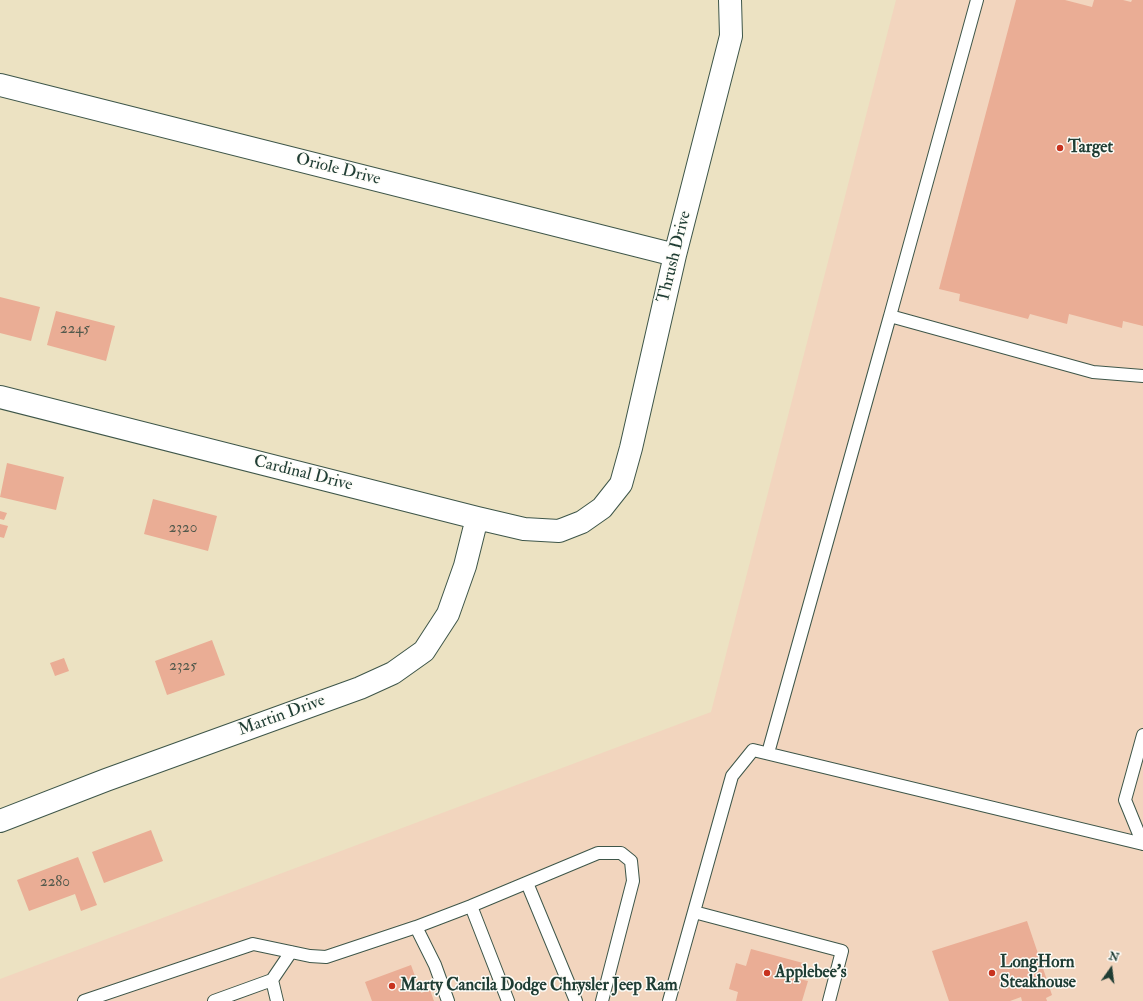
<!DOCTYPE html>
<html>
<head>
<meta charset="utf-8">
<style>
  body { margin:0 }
  #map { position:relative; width:1143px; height:1001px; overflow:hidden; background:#ece2c2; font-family:"IM FELL Double Pica",serif }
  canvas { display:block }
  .north { position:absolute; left:1091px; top:949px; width:40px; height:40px; -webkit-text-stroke:3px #fdfcf7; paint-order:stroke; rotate:14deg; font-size:11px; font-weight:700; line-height:16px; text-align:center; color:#1f3d34 }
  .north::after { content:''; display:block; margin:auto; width:14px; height:18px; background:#1f3d34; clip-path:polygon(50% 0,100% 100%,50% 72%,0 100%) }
</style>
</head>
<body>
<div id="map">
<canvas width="1143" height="1001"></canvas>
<div class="north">N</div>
</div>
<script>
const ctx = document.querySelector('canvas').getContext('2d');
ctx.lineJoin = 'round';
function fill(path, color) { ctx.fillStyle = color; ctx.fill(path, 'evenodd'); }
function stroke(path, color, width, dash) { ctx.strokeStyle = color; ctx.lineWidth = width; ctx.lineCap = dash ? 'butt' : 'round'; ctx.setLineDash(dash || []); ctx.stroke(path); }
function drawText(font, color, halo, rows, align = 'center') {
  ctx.font = font + ' "IM FELL Double Pica",serif'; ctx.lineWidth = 3; ctx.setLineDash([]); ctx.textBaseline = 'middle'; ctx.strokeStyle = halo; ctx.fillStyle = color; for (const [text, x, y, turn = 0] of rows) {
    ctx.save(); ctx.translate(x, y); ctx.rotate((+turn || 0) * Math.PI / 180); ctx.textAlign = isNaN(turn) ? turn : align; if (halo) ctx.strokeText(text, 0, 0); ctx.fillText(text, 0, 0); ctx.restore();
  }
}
const built = new Path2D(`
  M896,0h247v1001h-1143v-22l711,-267z`);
const building = new Path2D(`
  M1016,0h49l27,7 2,-7h29l8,2 1,-2h11v326l-20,-5 -1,7 -53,-14 -2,10 -37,-10 -2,5 -69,-18 1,-7 -21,-5z
  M0,297l40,10 -9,34 -31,-8z
  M56,311l59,15 -9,35 -59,-16z
  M7,463l57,14 -8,33 -56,-13z
  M153,499l64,17 -9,35 -64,-17z
  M0,511l7,2 -3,7 -4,-1z
  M0,524l8,2 -4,12 -4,-1z
  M212,640l13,35 -58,20 -12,-34z
  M64,658l5,13 -14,5 -5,-13z
  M151,830l12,31 -59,22 -12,-31z
  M78,857l19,48 -16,6 -6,-17 -46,17 -12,-31z
  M1027,921l25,74 -6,3 1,3h-25l-1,-4 -11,4h-61l-17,-50z
  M751,949l52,14 -4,16 9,2 -6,20h-66l2,-9 -9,-3 7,-26 10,3z
  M411,965l10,28 9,-3 4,11h-62l-7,-19z`);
const service = new Path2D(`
  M890,316l87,-316
  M1143,735l-18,65 18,44
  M768,753l122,-437 203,56 50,4
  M527,883l49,118
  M471,906l37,95
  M694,912l148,39 -13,50
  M416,927l55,-21 127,-53h23l10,8 2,20 -31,120
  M272,980l5,21
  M84,1001l169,-57 57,12 16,1 90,-30 19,38 13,36
  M214,1001l58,-21 19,-28
  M669,1001l63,-225 21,-26 390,94`);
const minor = new Path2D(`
  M0,85l675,170
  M0,397l477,121 47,11 35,2 23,-9 20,-14 19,-24 10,-36 44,-193 56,-219 -1,-36
  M0,821l106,-41 254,-92 33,-15 31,-22 24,-37 17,-48 12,-48`);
const markers = [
  [1060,148,4,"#c8321e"],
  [767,973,4,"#c8321e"],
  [992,973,4,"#c8321e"],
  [392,986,4,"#c8321e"]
];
const numberNames = [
  ["2245",75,330],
  ["2320",183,529],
  ["2325",183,667],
  ["2280",55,883]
];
const poiNames = [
  ["Target",1068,148],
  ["LongHorn",1000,963],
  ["Steakhouse",1000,983],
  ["Applebee's",775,973],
  ["Marty Cancila Dodge Chrysler Jeep Ram",400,986]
];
const streetNames = [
  ["Oriole Drive",338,170,14],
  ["Thrush Drive",675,257,-76],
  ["Cardinal Drive",303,474,14],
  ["Martin Drive",282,716,-20]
];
fill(built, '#f2d5be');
fill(building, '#eaad95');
stroke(service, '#3e5649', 14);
stroke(minor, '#3e5649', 24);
stroke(service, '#fff', 12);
stroke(minor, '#fff', 22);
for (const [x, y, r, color] of markers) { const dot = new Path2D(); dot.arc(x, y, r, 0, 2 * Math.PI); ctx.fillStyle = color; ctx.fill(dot); stroke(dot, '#fdfcf7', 1.5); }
drawText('15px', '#52594c', null, numberNames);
drawText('bold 17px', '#1f3d34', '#fdfcf7', poiNames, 'left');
drawText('17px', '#1f3d34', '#fdfcf7', streetNames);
</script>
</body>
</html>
